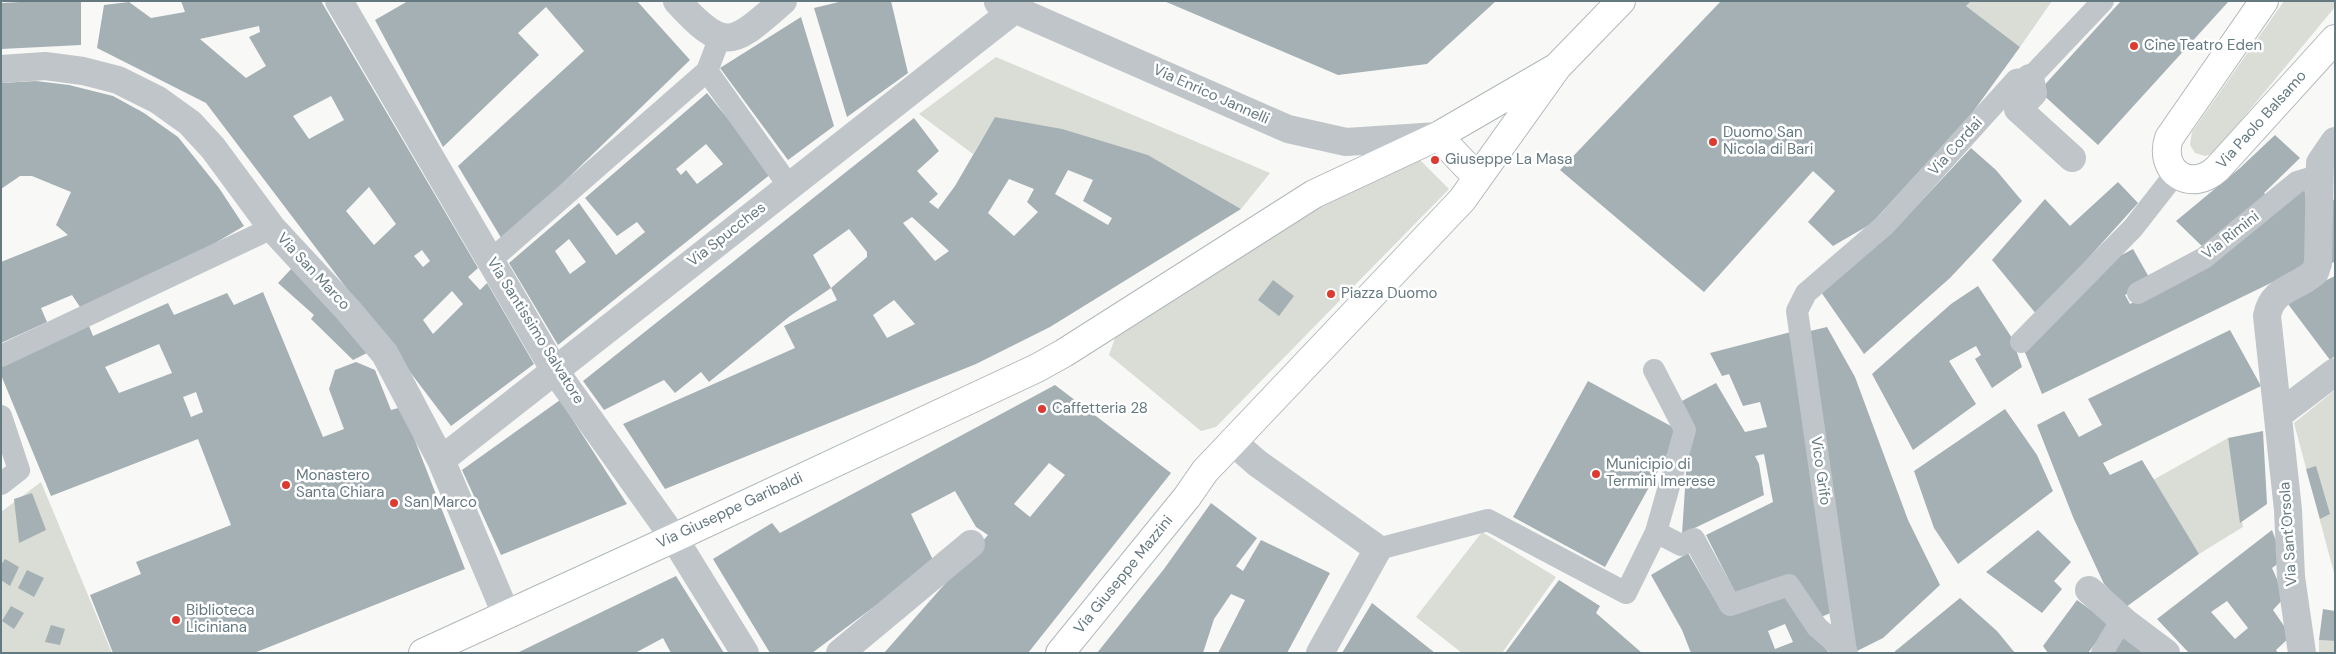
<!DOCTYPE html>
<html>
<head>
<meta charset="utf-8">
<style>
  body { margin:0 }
  #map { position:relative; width:2336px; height:654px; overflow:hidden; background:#f8f8f6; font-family:"DM Sans",sans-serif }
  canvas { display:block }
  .frame { position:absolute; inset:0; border:2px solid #657980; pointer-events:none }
</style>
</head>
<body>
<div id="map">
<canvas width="2336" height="654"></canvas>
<div class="frame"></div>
</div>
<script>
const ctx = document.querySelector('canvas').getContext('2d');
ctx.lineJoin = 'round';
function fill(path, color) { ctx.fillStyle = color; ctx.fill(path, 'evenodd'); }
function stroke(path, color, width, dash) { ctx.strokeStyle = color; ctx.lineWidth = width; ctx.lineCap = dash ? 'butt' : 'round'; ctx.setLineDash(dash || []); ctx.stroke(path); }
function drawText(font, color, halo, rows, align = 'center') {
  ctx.font = font + ' "DM Sans",sans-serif'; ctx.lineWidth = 5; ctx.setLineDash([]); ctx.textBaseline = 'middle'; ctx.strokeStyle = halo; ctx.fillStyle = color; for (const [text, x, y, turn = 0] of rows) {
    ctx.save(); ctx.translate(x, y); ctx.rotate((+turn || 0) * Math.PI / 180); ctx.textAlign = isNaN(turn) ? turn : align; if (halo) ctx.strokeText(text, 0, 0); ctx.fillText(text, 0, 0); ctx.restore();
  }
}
const green = new Path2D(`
  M1971,1h81l-32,46 -54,-41z
  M2284,1h51v6l-121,146 -9,3 -10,-3 -5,-8 2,-13z
  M996,57l274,116 -29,36 -93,-54 -83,-24 -70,-14 -22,37 -54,-40z
  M1419,159l30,30 -233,238 -15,4 -92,-76 6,-17 211,-135z
  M2335,390v183h-1l-40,-150z
  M2228,438l15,89 -44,27 -46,-74z
  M41,482l71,171h-111v-141z
  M1482,532l74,45 -54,76h-40l-46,-36z
  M2319,640l16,1v12h-16z`);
const building = new Path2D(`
  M39,1h42v44l-80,4v-46z
  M181,1h140l157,267 -10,9 12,13 7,-7 47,81 -83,62 -245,-323 -109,-55 7,-43 25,-3 22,16 34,-6zM259,26l1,6 -11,5 17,29 -20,12 -46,-39zM331,96l13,24 -35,19 -16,-23zM369,187l27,37 -22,21 -28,-34zM422,250l8,11 -7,6 -9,-11zM452,291l11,13 -30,30 -10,-14z
  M408,1h229l53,59 -187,181 -45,-75 126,-115 -38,-44 -28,26 21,22 -96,92 -68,-127z
  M843,1h48l17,72 -61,44 -33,-109z
  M1164,1h332l-69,63 -89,11z
  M1721,1h250l-5,5 54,41 -50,69 -99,108 -38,22 -25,-24 27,-31 -22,-20 -109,121 -144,-122z
  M2121,1h108l-131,144 -59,-54z
  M801,17l33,109 -46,34 -68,-92z
  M36,81l33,4 44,11 31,17 34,24 41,51 25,38 -56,33 -108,48 -8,-12 -31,13 6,14 -46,21v-81l67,-27 -12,-10 15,-33 -39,-16h-12l-19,13v-106z
  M707,93l65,80 -214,172 -49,-82 70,-60 37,52 29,-23 -8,-10 -20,14 -32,-38zM706,144l17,20 -26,20 -11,-14 -5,5 -5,-6zM569,239l17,23 -16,12 -15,-23z
  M995,117l67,12 86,26 93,54 -191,118 -74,37 -311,125 -42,-65 172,-76 -11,-22 53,-26 -6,-12 36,-31v-5l-18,-23 -36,26 18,33 -41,28 -81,66 -8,-10 -26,21 -11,-13 -60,30 -21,-29 331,-263 25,33 -22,20 21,23 -9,8 9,7 17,-23zM1068,170l25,10 -10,21 29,17 -4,7 -53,-31zM1009,179l25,10 -7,13 11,10 -24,24 -26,-23zM912,217l37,34 -14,10 -32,-38zM894,300l21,24 -28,14 -14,-23z
  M2275,135l25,23 -36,35 4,4 -61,54 -31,-30 64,-53z
  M1971,148l25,22 26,31 -72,77 -86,76 -43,-62 76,-65z
  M2118,182l20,21 -101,112 -45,-55 53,-61 25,27z
  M2305,186l5,78 -268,130 -18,-44 90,-91 19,-10 17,30 -25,16 5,9 33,-17z
  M2335,199v63l-4,1 -3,-61z
  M293,267l76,85 -16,8 -42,-41 3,-4 -36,-32z
  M2335,276v80l-5,4 -45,-60z
  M1273,280l21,16 -15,20 -21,-16z
  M1978,286l34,52 10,29 -30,21 -17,-29 6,-4 -5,-9 -27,15 27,43 -63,46 -41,-76 79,-70z
  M263,292l60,145 21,-8 -15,-40 6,-19 21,-8 19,8 16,40 11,-3 63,162 -211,84h-141l-23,-58 51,-21 -5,-12 95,-37 -33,-86 -147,57 -50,-121v-9l88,-40 4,10 75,-33 6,12 53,-22 7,12zM159,344l13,29 -53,20 -14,-26zM196,392l7,20 -12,5 -8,-20z
  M1827,327l28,50 53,143 32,65 -57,53 -26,13 -9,-39 -42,-280z
  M2230,330l31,56 -158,77 7,12 32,-15 57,94 -73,53 -22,-23 -31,-67 -36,-92 27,-14 15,26 23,-12 -14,-26z
  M1791,332l42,280 -17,7 -26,-40 -52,19 -32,-63 67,-33 -9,-48 -9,2 4,8 5,31 -82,39 7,-107 -9,-25 36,-19 29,49 22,-5 -7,-25 -17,4 -14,-32 -7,2 -12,-23z
  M1588,381l92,50 -75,136 -92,-50z
  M1055,385l116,88 -143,180h-144l104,-118 -12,-8 -21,-36 -44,23 23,48 -122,91h-42l-57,-94 59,-36 8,10zM1049,463l16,12 -35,42 -16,-13z
  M560,400l67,104 -126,51 -39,-85z
  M2005,409l32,46 16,36 -95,73 -24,-36 -20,-57z
  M2263,431l4,73 -27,19 -12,-85z
  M2316,466l14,48 -10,5 -14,-50z
  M32,493l14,37 -27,13 -5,-44z
  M1211,503l46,35 -21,28 7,5 18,-31 69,33 -43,80h-69l27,-53 -14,-6 -17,25 -11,34h-106l67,-84z
  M2038,530l33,32 -17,19 8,8 -20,24 -56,-41z
  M2272,530l11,30 -11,8 13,29 -12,13 18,26 -15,14 2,3h-89l-32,-34zM2227,601l21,27 -13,11 -24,-27z
  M1688,553l34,59 64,-22 16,28 27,35h-138l-9,-23 -31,-55zM1785,624l8,18 -18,7 -7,-18z
  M5,559l14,8 -9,19 -9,-6v-15z
  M27,570l17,8 -10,19 -16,-9z
  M676,576l48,77h-53l-8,-15 -28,15h-118z
  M1559,580l41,26 -4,7 46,40h-137z
  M1960,598l37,33 18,22h-122z
  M2077,600l33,24 -22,29h-40l-5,-7z
  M1372,603l63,50h-93z
  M11,606l13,7 -10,16 -12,-8z
  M2323,609l12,2v30l-16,-1z
  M51,625l14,4 -5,16 -15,-3z
  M2120,632l32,21h-43z`);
const lane = new Path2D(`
  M707,71l82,115
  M491,260l216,-189 13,-34
  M2138,293l66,-35 93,-76 23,-7
  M2021,342l112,-114 43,-55
  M1,356l271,-128
  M1,416l18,54 -18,14
  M1656,532l25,13 13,-6 36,66 59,-20 28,42 30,26
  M1378,549l110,-29 138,73 30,-61 29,-102 -31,-60
  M1846,651l-49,-340 9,-18 80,-69 130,-144 14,-2 73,-77
  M2102,653l13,-22 11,-8`);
const street = new Path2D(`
  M339,1l216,370 119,167 71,115
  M677,1c49,54 56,43 106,0
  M998,2l290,127 58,13 92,-6
  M1,69l44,-3 38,5 35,9 40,20 32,23 23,25 59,80 76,82 37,44 56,106 65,154
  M2030,78l3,15 -15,16 54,49
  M2278,415l57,-43
  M1232,441l25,22 121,86 -58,104
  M441,460l573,-450
  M2089,590l37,33 40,30
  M840,653l131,-109
  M2302,653l-11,-76 -3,-67 -21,-194c5,-28 29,-27 48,-44l3,-9 2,-100 15,-22`);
const secondary = new Path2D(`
  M2264,1l-95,137c-11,34 22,55 48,31l118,-130
  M1438,136l39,41
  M423,653l251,-115 363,-170 27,-15 250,-159 124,-58 119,-69
  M1060,653l127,-156 18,-26 257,-271 95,-133 64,-66`);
const markers = [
  [2134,46,5,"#dd3a31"],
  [1713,142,5,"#dd3a31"],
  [1435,160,5,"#dd3a31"],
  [1331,294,5,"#dd3a31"],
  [1042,409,5,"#dd3a31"],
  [1596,474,5,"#dd3a31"],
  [286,485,5,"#dd3a31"],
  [394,503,5,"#dd3a31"],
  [176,620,5,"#dd3a31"]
];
const poiNames = [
  ["Cine Teatro Eden",2144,46],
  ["Duomo San",1723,133],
  ["Nicola di Bari",1723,150],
  ["Giuseppe La Masa",1445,160],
  ["Piazza Duomo",1341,294],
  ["Caffetteria 28",1052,409],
  ["Municipio di",1606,465],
  ["Termini Imerese",1606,482],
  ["Monastero",296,476],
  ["Santa Chiara",296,493],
  ["San Marco",404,503],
  ["Biblioteca",186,611],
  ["Liciniana",186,628]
];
const streetNames = [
  ["Via Enrico Jannelli",1211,95,24],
  ["Via Paolo Balsamo",2262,120,-48],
  ["Via Cordai",1956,147,-48],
  ["Via Spucches",727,235,-38],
  ["Via Rimini",2231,236,-38],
  ["Via San Marco",313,272,47],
  ["Via Santissimo Salvatore",535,331,58],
  ["Vico Grifo",1820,471,82],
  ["Via Giuseppe Garibaldi",730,511,-25],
  ["Via Sant'Orsola",2289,534,-94],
  ["Via Giuseppe Mazzini",1124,575,-51]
];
fill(green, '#d9ddd5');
fill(building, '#a4b0b3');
stroke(secondary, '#b0b8bb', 30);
stroke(lane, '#bfc5c8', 22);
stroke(street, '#bfc5c8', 28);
stroke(secondary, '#fff', 28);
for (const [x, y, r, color] of markers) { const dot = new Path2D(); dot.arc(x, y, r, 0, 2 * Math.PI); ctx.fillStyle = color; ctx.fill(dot); stroke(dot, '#fff', 2); }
drawText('15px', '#657980', '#fff', poiNames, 'left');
drawText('15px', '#657980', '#fff', streetNames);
</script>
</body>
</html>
